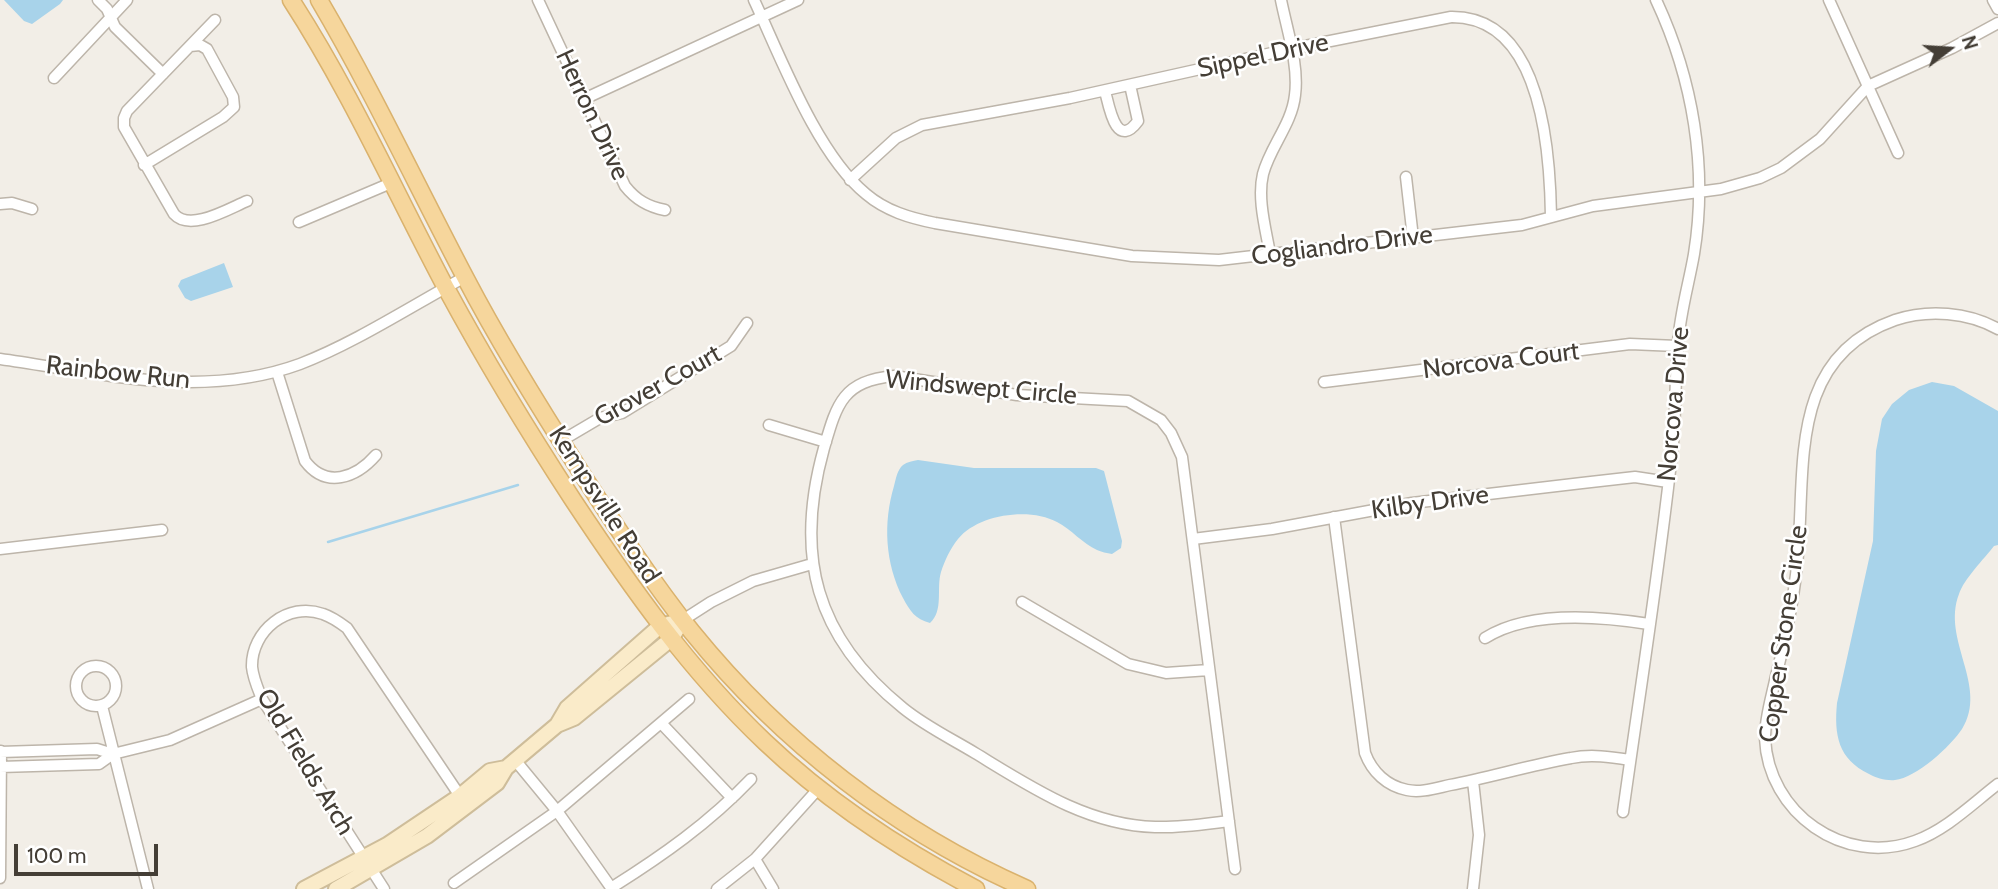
<!DOCTYPE html>
<html>
<head>
<meta charset="utf-8">
<style>
  body { margin:0 }
  #map { position:relative; width:1998px; height:889px; overflow:hidden; background:#f2eee7; font-family:Cabin,sans-serif }
  canvas { display:block }
  .north { position:absolute; left:1914px; top:14px; width:70px; height:70px; -webkit-text-stroke:5px #fff; paint-order:stroke; rotate:73deg; font-size:19px; font-weight:700; line-height:28px; text-align:center; color:#443e36 }
  .north::after { content:''; display:block; margin:auto; width:24px; height:32px; background:#443e36; clip-path:polygon(50% 0,100% 100%,50% 72%,0 100%) }
  .scale { position:absolute; left:14px; top:844px; width:144px; height:32px; box-sizing:border-box; border:4px solid #443e36; border-top:0; padding-left:9px; font-size:21px; line-height:24px; white-space:nowrap; color:#443e36; -webkit-text-stroke:5px #fff; paint-order:stroke }
</style>
</head>
<body>
<div id="map">
<canvas width="1998" height="889"></canvas>
<div class="north">N</div>
<div class="scale">100 m</div>
</div>
<script>
const ctx = document.querySelector('canvas').getContext('2d');
ctx.lineJoin = 'round';
function fill(path, color) { ctx.fillStyle = color; ctx.fill(path, 'evenodd'); }
function stroke(path, color, width, dash) { ctx.strokeStyle = color; ctx.lineWidth = width; ctx.lineCap = dash ? 'butt' : 'round'; ctx.setLineDash(dash || []); ctx.stroke(path); }
function drawText(font, color, halo, rows, align = 'center') {
  ctx.font = font + ' Cabin,sans-serif'; ctx.lineWidth = 5; ctx.setLineDash([]); ctx.textBaseline = 'middle'; ctx.strokeStyle = halo; ctx.fillStyle = color; for (const [text, x, y, turn = 0] of rows) {
    ctx.save(); ctx.translate(x, y); ctx.rotate((+turn || 0) * Math.PI / 180); ctx.textAlign = isNaN(turn) ? turn : align; if (halo) ctx.strokeText(text, 0, 0); ctx.fillText(text, 0, 0); ctx.restore();
  }
}
const water = new Path2D(`
  M4,0h59l-3,4 -28,20 -8,-3z
  M224,263l9,24 -42,14 -6,-3 -7,-12 3,-6z
  M1932,382l22,4 44,25v134l-4,1c-10,13 -30,33 -35,48 -18,46 30,92 3,135 -11,17 -46,49 -67,51 -8,1 -19,-2 -26,-6 -31,-15 -35,-39 -32,-71l36,-162 3,-90 6,-32 10,-15 17,-14z
  M918,460l56,8h122l8,3 18,70 -1,7 -9,6c-5,-1 -11,-2 -15,-4 -14,-6 -26,-21 -40,-28 -27,-15 -79,-8 -99,17 -8,10 -13,21 -17,33 -5,17 3,38 -11,51 -15,-4 -20,-12 -27,-25 -18,-35 -20,-75 -9,-112 2,-7 3,-16 9,-21 4,-3 10,-4 15,-5z`);
const stream = new Path2D(`
  M328,542l190,-57`);
const street = new Path2D(`
  M98,0l9,9 8,18 48,47
  M538,0l87,186c11,14 23,21 40,24
  M754,0c27,58 63,154 112,194 20,17 44,24 69,29l197,33 87,4 303,-35 71,-19 128,-17 39,-11 21,-10 39,-29 48,-53 84,-38 46,-25
  M1829,0l69,153
  M1993,0l5,9
  M215,20l-88,91 -3,7v9l50,87c16,18 54,-5 73,-13
  M54,78l73,-78
  M1105,91c4,15 11,60 33,30l-8,-36
  M584,99l214,-99
  M144,165l79,-48 11,-10 -1,-10 -26,-48 -7,-4 -10,1
  M1406,177l7,61
  M850,180l46,-42 26,-13 148,-27 220,-49 161,-32c91,-1 99,133 100,199
  M0,204l12,-1 20,6
  M299,222l92,-39
  M1270,254c-4,-24 -13,-55 -7,-80 7,-27 29,-50 32,-79 4,-30 -8,-65 -14,-95
  M1998,329c-30,-17 -70,-20 -103,-9 -117,41 -85,166 -100,262 -4,32 -11,63 -19,94 -4,20 -11,41 -11,62 3,75 79,129 150,103 31,-11 57,-37 83,-57
  M0,359c99,14 202,41 300,5 55,-21 113,-59 165,-87
  M277,372l28,89c21,28 51,17 71,-6
  M1324,382l306,-38 47,2
  M769,425l57,17
  M561,441l39,-23 22,-5 109,-67 16,-23
  M1334,517l31,236c7,19 22,33 42,37 14,3 29,-2 43,-5 41,-8 81,-20 121,-27 20,-4 40,-1 59,2
  M1193,539l79,-10 140,-26 170,-20 53,-6 33,5
  M0,549l162,-19
  M1022,602l106,62 38,9 43,-3
  M683,620l28,-18 42,-21 59,-17
  M1485,638c44,-28 114,-22 164,-14
  M76 686a20 20 0 1 1 40 0a20 20 0 1 1-40 0Z
  M102,706l46,183
  M661,723l71,75
  M0,752l97,-3 16,5
  M515,760l42,51 55,78
  M0,767l99,-3 14,-10 57,-14 92,-41
  M1473,781l6,54 -6,54
  M1623,812c17,-122 37,-245 50,-368 3,-34 2,-68 5,-101 2,-30 11,-60 16,-89 14,-86 -1,-175 -38,-254
  M1229,821c-25,3 -49,7 -74,6 -68,-2 -124,-40 -180,-74 -23,-14 -50,-27 -72,-45 -88,-71 -109,-153 -79,-260 13,-45 19,-67 70,-72l123,19 111,6 33,19 10,13 11,24 53,412
  M755,859l18,30
  M0,878l1,-127
  M454,883l103,-72 132,-112
  M611,888c51,-32 98,-65 140,-109
  M384,889l-122,-190c-4,-10 -9,-21 -10,-32 -1,-36 36,-66 71,-53 9,3 16,8 24,14l113,168
  M717,889l38,-30 64,-71`);
const secondary = new Path2D(`
  M557,725l10,-17 93,-82 12,-3
  M304,889l83,-44 73,-49 30,-25 16,-3
  M336,889l91,-53 70,-53 9,-15 51,-43 17,-7 97,-79 12,-19`);
const primary = new Path2D(`
  M291,0c59,91 104,192 155,288 39,72 82,143 127,212 57,86 116,170 192,242 62,59 135,107 211,147
  M319,0c53,90 98,186 147,279 35,67 75,131 116,195 35,54 70,108 110,158 89,110 205,200 335,257`);
const streetNames = [
  ["Sippel Drive",1263,56,-12],
  ["Herron Drive",592,115,65],
  ["Cogliandro Drive",1342,246,-7],
  ["Norcova Court",1501,361,-7],
  ["Rainbow Run",118,373,6],
  ["Grover Court",658,386,-29],
  ["Windswept Circle",981,388,5],
  ["Norcova Drive",1674,404,-85],
  ["Kilby Drive",1430,503,-8],
  ["Kempsville Road",604,505,57],
  ["Copper Stone Circle",1784,634,-82],
  ["Old Fields Arch",305,762,59]
];
fill(water, '#a8d3ea');
stroke(stream, '#a8d3ea', 2.5);
stroke(street, '#bdb5aa', 13);
stroke(secondary, '#cebd9a', 18);
stroke(primary, '#dab26d', 19);
stroke(street, '#fff', 10);
stroke(secondary, '#faebc9', 14);
stroke(primary, '#f6d69c', 16);
drawText('26px', '#443e36', '#fff', streetNames);
</script>
</body>
</html>
